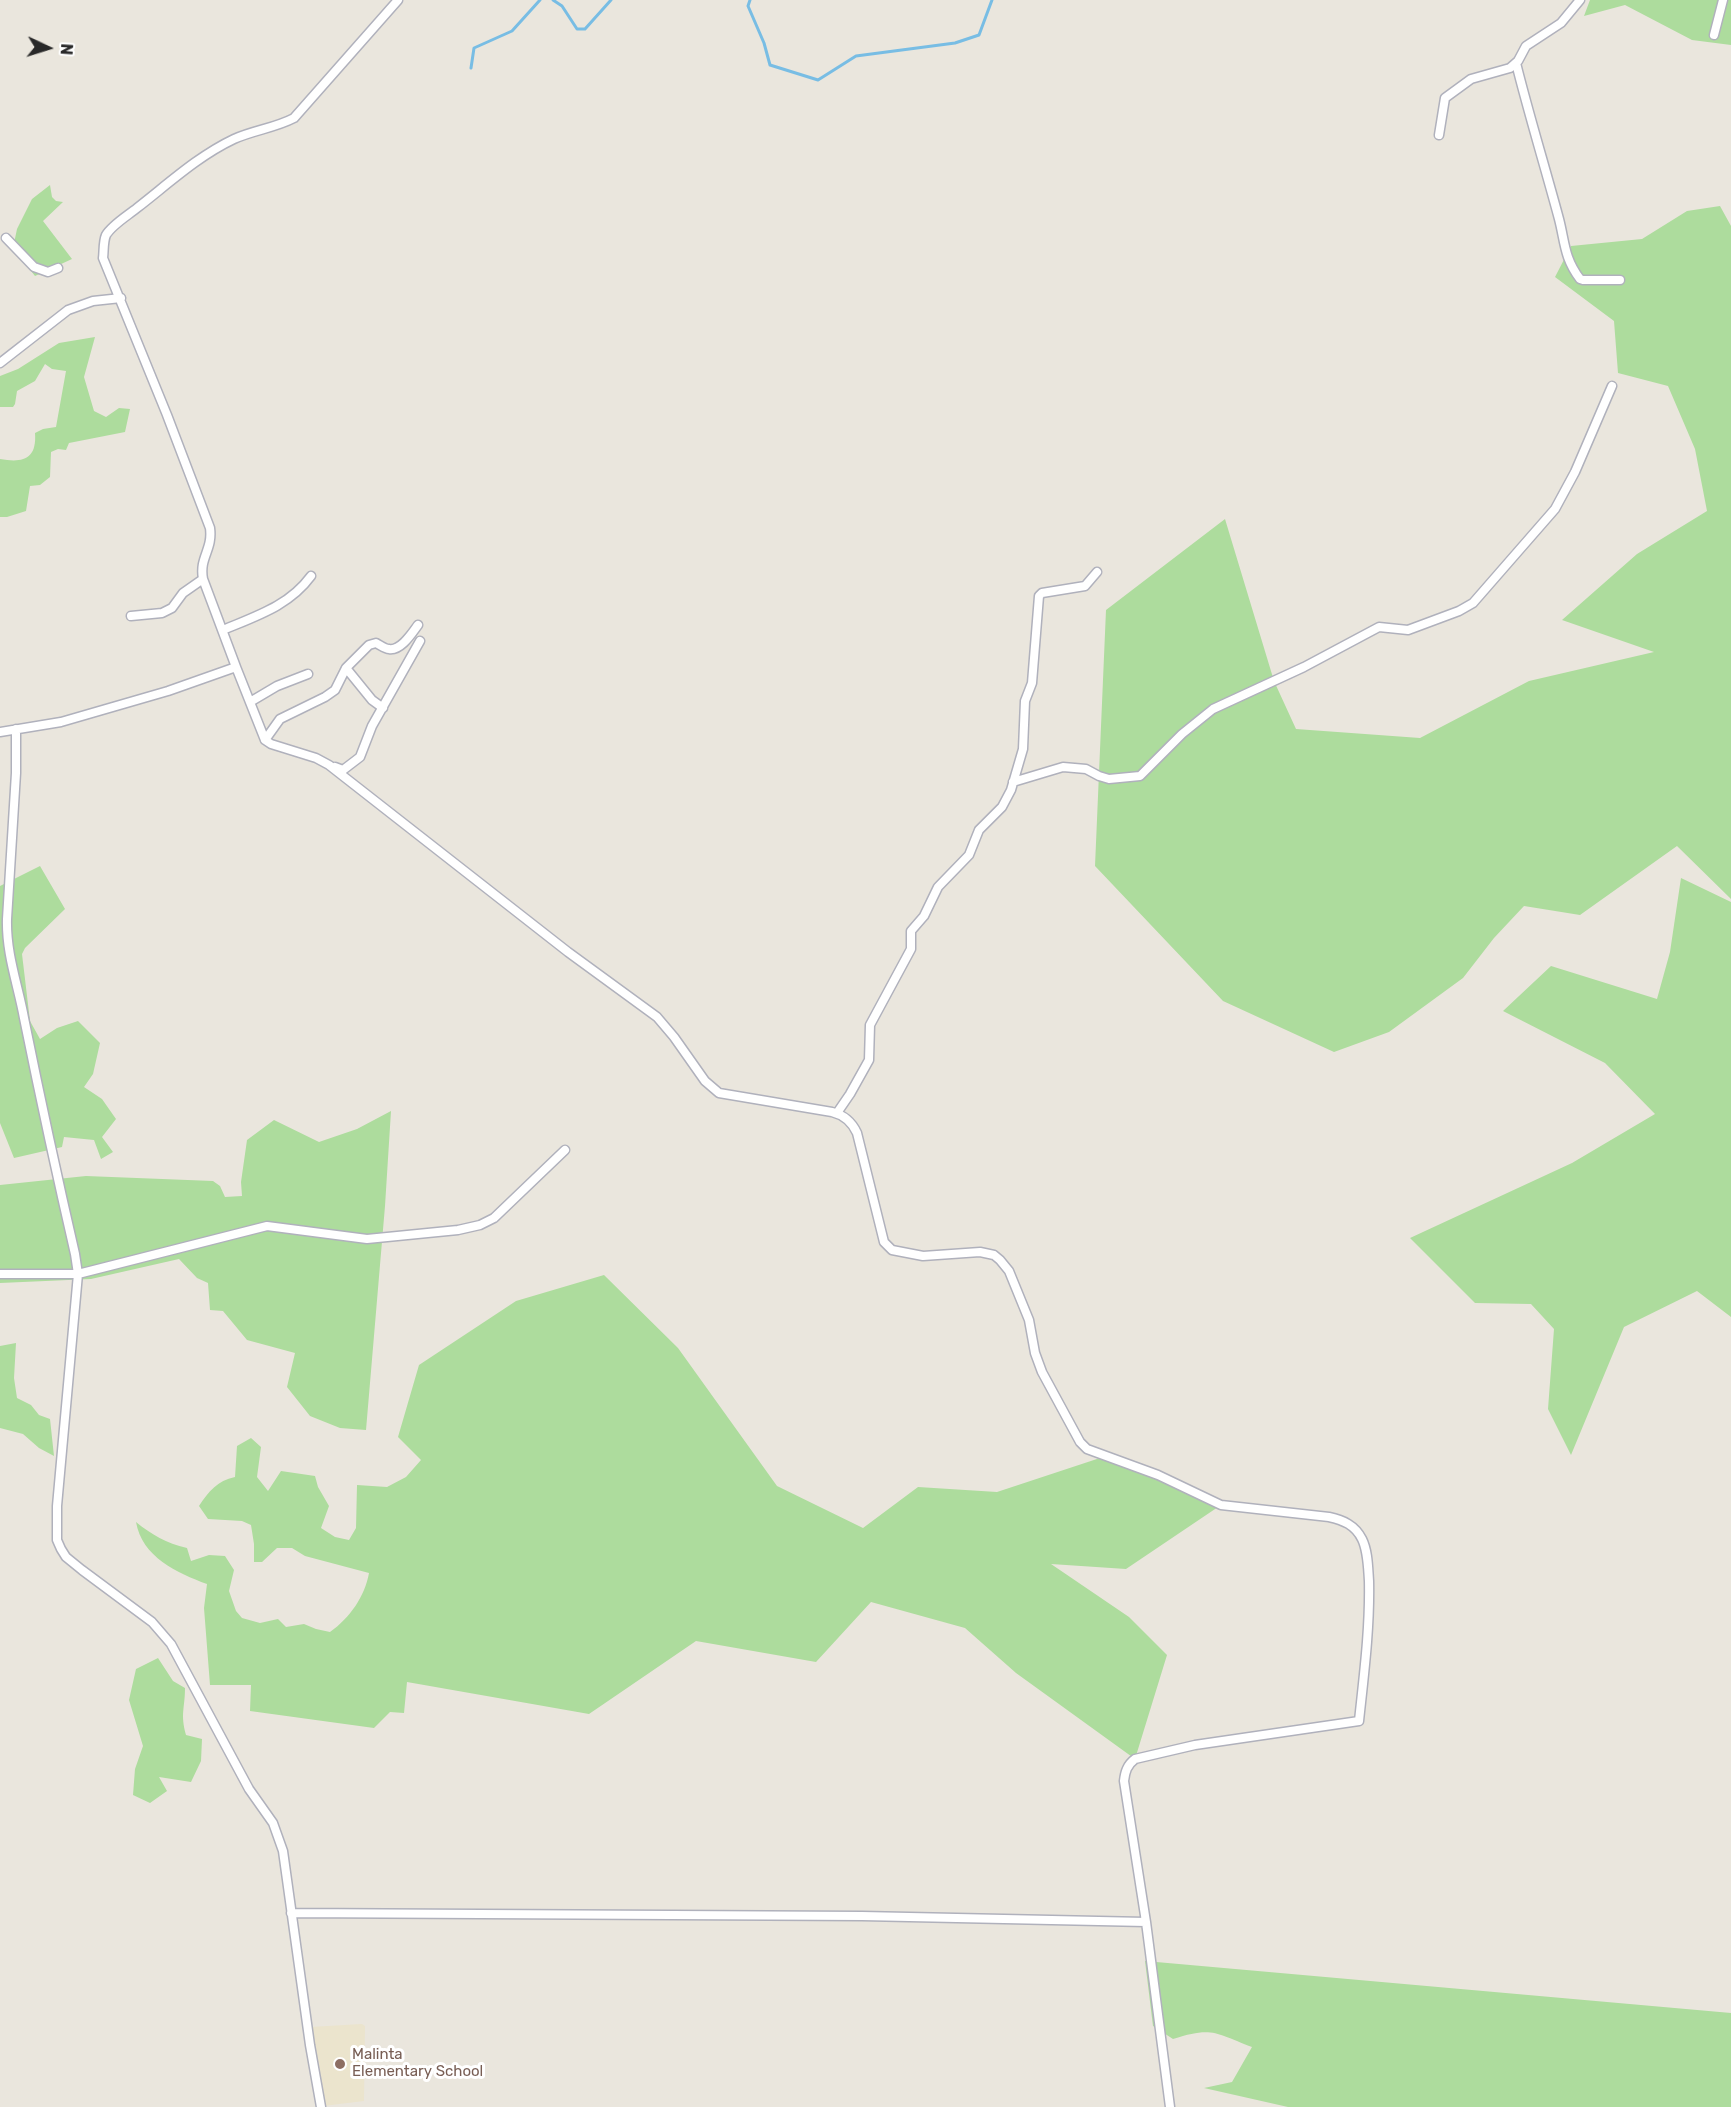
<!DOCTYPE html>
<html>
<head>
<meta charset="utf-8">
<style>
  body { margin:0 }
  #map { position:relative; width:1731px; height:2107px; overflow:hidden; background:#eae6dd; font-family:Rubik,sans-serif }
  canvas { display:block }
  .north { position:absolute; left:18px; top:18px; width:60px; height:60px; -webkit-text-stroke:4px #fff; paint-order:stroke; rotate:94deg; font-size:16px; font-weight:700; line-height:24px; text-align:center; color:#292929 }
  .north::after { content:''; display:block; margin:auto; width:21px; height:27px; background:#292929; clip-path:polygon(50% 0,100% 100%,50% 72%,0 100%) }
</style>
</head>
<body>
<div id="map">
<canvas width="1731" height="2107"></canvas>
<div class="north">N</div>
</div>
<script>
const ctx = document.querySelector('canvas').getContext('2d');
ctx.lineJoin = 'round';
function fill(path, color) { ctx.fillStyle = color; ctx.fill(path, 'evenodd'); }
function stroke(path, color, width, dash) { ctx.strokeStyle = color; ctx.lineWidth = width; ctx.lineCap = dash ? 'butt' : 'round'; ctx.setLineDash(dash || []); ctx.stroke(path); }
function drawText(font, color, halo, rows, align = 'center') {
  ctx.font = font + ' Rubik,sans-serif'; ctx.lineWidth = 6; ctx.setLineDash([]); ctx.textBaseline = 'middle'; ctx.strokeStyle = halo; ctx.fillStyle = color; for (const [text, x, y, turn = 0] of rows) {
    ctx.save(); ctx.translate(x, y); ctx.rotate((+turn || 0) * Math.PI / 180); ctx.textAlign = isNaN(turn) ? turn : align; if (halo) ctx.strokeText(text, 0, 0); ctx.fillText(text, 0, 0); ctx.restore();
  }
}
const education = new Path2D(`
  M362,2024l3,2 -1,75 -41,5 -13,-79z`);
const green = new Path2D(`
  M1590,0h141v45l-39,-5 -67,-35 -41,11z
  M50,185l2,12 4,4 7,1 -20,19 29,38 -37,17 -22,-28 4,-19 15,-30z
  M1720,206l11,20v673l-54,-53 -97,69 -56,-9 -30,32 -31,40 -74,54 -55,20 -111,-51 -128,-135 11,-256 119,-91 49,162 22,48 124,9 109,-57 125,-29 -92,-32 75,-66 70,-43 -12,-62 -27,-63 -50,-13 -4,-52 -59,-44 16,-31 71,-7 45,-28z
  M95,337l-11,40 10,34 12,6 13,-9 11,1 -5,23 -56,11 -3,7 -8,-1 -7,3 -1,25 -10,8 -10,1 -4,25 -19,6h-7v-58c22,4 37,1 35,-26l8,-4 13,-2 10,-56 -14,-2 -7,-5 -10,17 -18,10 -2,13 -2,3h-13v-31l18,-7 41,-26z
  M40,866l25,43 -40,39 -3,6 8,67 10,18 17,-11 21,-7 22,22 -7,31 -9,13 18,12 14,20 -14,18 11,15 -12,7 -7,-19 -30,-3 -2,10 -48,11 -14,-35v-237z
  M1681,878l50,24v415l-34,-26 -73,36 -53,128 -23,-46 6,-80 -23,-25 -56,-1 -65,-65 162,-75 83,-49 -50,-51 -102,-52 48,-45 106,33 13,-47z
  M391,1111l-6,95 -19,224 -26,-2 -30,-12 -23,-29 8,-34 -48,-13 -24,-29 -13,-1 -2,-27 -11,-5 -18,-19 -88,20 -91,4v-98l86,-9 127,5 7,5 5,11 17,-1 -1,-14 6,-42 27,-20 45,22 38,-13z
  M604,1275l74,73 99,138 86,42 55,-41 79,5 109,-36 115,49 -95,64 -75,-5 78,53 38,38 -32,104 -119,-86 -51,-45 -94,-26 -55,60 -120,-21 -107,73 -182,-32 -3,31 -14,-1 -16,16 -124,-17 1,-26h-41l-6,-77 3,-24c-30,-11 -65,-27 -71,-62 16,13 30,21 51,26l4,13 18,-6 16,1 9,14 -5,21 7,20 6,7 18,5 18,-4 8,8 18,-3 12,5 14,3c20,-14 35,-36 39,-59l-64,-17 -13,-8h-15l-15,14h-8v-18l-3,-19 -9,-4 -34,-2 -9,-13c10,-15 18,-25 36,-29l2,-31 14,-8 10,9 -4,30 11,14 13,-20 34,5 3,11 11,19 -8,22 14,9 14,3 7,-12 1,-43 30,2 19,-10 15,-17 -23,-23 21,-72 97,-64z
  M16,1343l-2,35 3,20 14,7 8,10 11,4 4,37 -15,-8 -16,-14 -23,-6v-82z
  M158,1658l15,23 12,7c0,20 -5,26 1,47l16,4 -1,22 -10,21 -32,-5 8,14 -17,12 -17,-8 2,-26 8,-23 -14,-46 7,-31z
  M1145,1961l586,52v94h-443l-84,-19 28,-6 20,-35c-36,-14 -40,-21 -79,-8l-20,-13z`);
const stream = new Path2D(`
  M553,0l9,6 15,23h8l26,-29
  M750,0l-2,6 16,37 6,22 48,15 38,-24 99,-13 24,-8 13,-35
  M471,68l3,-20 38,-17 28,-31`);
const minor = new Path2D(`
  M1714,35l9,-35
  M1516,63c13,52 29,104 43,156 6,23 5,39 21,60l3,1h37
  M1439,135l6,-37 26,-19 39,-11 8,-7 8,-15 35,-23 19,-23
  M6,238l28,29 14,5 10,-4
  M0,363l68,-53 25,-9 28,-3
  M131,616l31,-3 10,-5 11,-15 20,-14
  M223,630c33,-14 66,-24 88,-54
  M236,667l29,73 6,4 45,14 13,7 239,187 89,65 17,20 31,44 14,12 113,19c12,3 20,10 25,21l27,109 8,8 31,6 57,-4 14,3 6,5 9,11 20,49 6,33 7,19 38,70 7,7 71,26 63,30 108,12c14,3 26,8 33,22 6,12 6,28 7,42 1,47 -5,93 -10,140l-164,24 -60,14c-8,6 -10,13 -11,22l22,141 24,185
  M346,668l26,32 11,8
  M250,702l27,-16 31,-12
  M16,729v44l-9,146c-1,35 11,66 17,99 16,79 33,158 51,236l3,20 -21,232v34l4,9 5,8 16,13 70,52 19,22 78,145 24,34 10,28 27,194 11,62
  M0,732l61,-10 107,-31 68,-24 -33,-88c-4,-22 10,-29 7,-51l-43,-113 -64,-157c1,-7 0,-16 3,-23 6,-10 21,-19 31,-27 31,-24 61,-52 97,-69 20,-9 41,-11 60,-21l104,-118
  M265,740l15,-21 45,-22 10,-7 11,-22 23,-23 7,-2c4,2 9,6 13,6 12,2 23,-16 29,-24
  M335,767l8,3 17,-13 12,-31 48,-85
  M1013,782l50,-15 23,2 13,7 10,3 31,-3 42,-42 31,-25 91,-42 75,-40 29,3 51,-19 14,-8 82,-94 20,-37 37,-86
  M837,1113l13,-19 19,-34 1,-35 41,-76v-18l13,-15 14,-29 31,-32 10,-25 23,-23 9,-17 12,-41 2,-48 7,-18 7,-87 3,-3 43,-7 12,-14
  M0,1274h78l189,-48 100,13 91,-9 22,-5 14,-7 71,-68
  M291,1913l571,3 284,6`);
const markers = [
  [340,2064,6,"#8d6e63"]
];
const educationNames = [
  ["Malinta",352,2055],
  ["Elementary School",352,2072]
];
fill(education, '#ebe4cd');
fill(green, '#addc9d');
stroke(stream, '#78bde4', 3);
stroke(minor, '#b0b1bc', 11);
stroke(minor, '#fff', 8);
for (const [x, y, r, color] of markers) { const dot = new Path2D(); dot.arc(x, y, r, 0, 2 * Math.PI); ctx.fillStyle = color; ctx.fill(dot); stroke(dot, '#fff', 2); }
drawText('15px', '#785e54', '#fff', educationNames, 'left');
</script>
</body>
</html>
